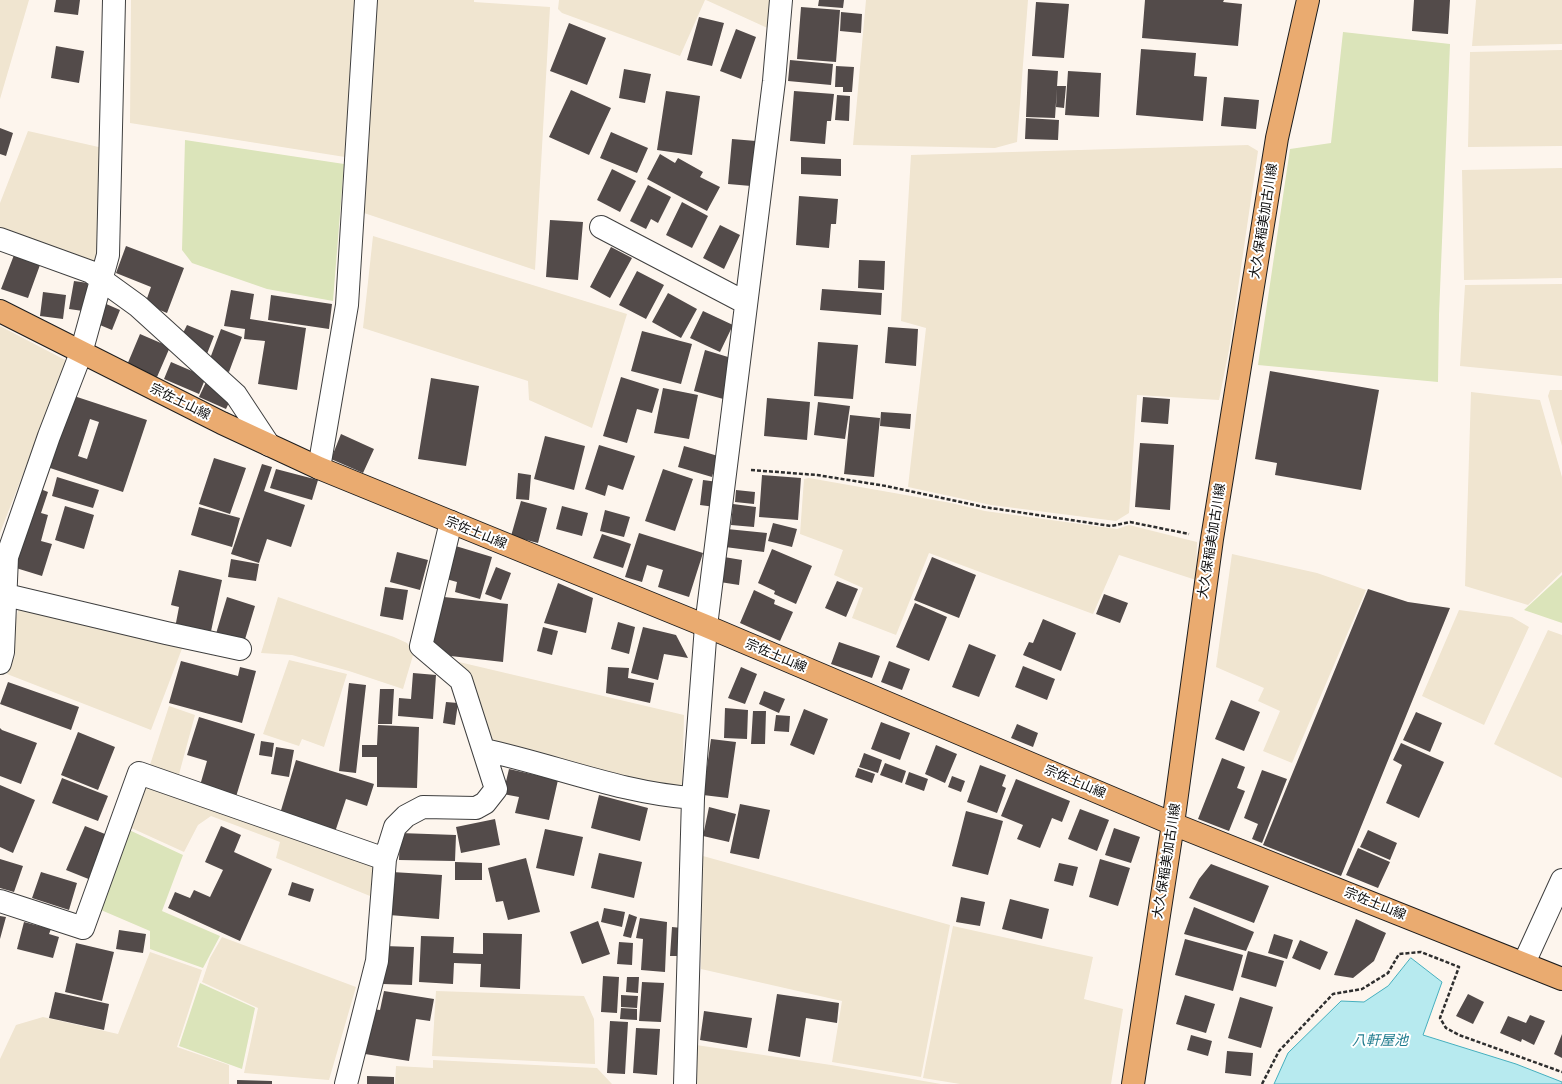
<!DOCTYPE html>
<html>
<head>
<meta charset="utf-8">
<style>
  body { margin:0 }
  canvas { display:block; background:#fdf5ed }
</style>
</head>
<body>
<canvas width="1562" height="1084"></canvas>
<script>
const ctx = document.querySelector('canvas').getContext('2d');
ctx.lineJoin = 'round';
function fill(path, color) { ctx.fillStyle = color; ctx.fill(path, 'evenodd'); }
function stroke(path, color, width, dash) { ctx.strokeStyle = color; ctx.lineWidth = width; ctx.lineCap = dash ? 'butt' : 'round'; ctx.setLineDash(dash || []); ctx.stroke(path); }
function drawText(font, color, halo, rows, align = 'center') {
  ctx.font = font + ' "Zilla Slab","Noto Sans JP",serif'; ctx.lineWidth = 4; ctx.setLineDash([]); ctx.textBaseline = 'middle'; ctx.strokeStyle = halo; ctx.fillStyle = color; for (const [text, x, y, turn = 0] of rows) {
    ctx.save(); ctx.translate(x, y); ctx.rotate((+turn || 0) * Math.PI / 180); ctx.textAlign = isNaN(turn) ? turn : align; if (halo) ctx.strokeText(text, 0, 0); ctx.fillText(text, 0, 0); ctx.restore();
  }
}
const farmland = new Path2D(`
  M0,0h29l-29,99z
  M131,0h225l-11,157 -215,-34z
  M374,0h100v2l76,5 -15,263 -174,-58z
  M559,0h146l-25,56 -118,-43 -4,-4z
  M706,0h70l-2,31z
  M866,0h162l-11,142 -22,6 -142,-3z
  M1476,0h86v44l-90,2z
  M1562,50v96l-94,1 2,-95z
  M28,131l75,17 -5,103 -5,15 -93,-37v-26z
  M1248,145l10,6 -29,199 -10,50 -82,-5 -8,118 -13,8 -125,-16 -83,-18 18,-159 -25,-7 10,-166z
  M1562,168v110l-98,2 -2,-110z
  M373,236l254,78 -35,114 -63,-28 -1,-19 -165,-53z
  M1562,284v92l-102,-10 5,-81z
  M0,326l67,35 -67,172z
  M1550,390h12v56l-14,-50z
  M1471,392l69,8 22,77v95l-34,33 -63,-19z
  M809,478l142,25 34,8 132,18 12,-4 68,17 -1,38 -77,-25 -26,59 -164,-61 -33,82 -44,-17 11,-30 -29,-13 9,-25 -43,-16 4,-55z
  M1232,554l85,19 49,17 -74,173 -29,-12 17,-40 -22,-10 6,-13 -48,-21z
  M278,597l116,40 13,6 7,9 -11,37 -54,-18 -57,-16 -31,-2z
  M19,608l164,38 -32,84 -144,-56 8,-18v-35z
  M1459,610l53,7 17,10 -45,98 -62,-29z
  M1548,630l14,5v143l-68,-34z
  M289,660l58,14 -23,73 -22,-8 -3,7 -36,-12z
  M459,662l225,53 -2,75 -188,-45 -16,-47 -8,-20 -12,-14z
  M169,706l26,9 -17,63 -29,-10z
  M145,782l233,81 -4,28 -4,5 -94,-38 4,-16 -69,-26 -13,9 -14,27 -57,-26z
  M703,856l247,69 -29,152 -89,-15 10,-61 -141,-32z
  M953,926l140,31 -9,42 39,10 -12,75h-151l-37,-6z
  M222,937l134,50 -27,93 -85,-7 14,-65 -56,-26 8,-24z
  M150,952l52,18 -25,77 52,18v19h-229v-25l16,-34 27,-8 75,17z
  M436,991l148,5 10,23 1,45 -163,-8z
  M696,1045l135,20 110,19h-246z
  M433,1060l164,8 15,16h-217l1,-18 37,2z`);
const green = new Path2D(`
  M1343,32l107,12 -11,271 -1,67 -180,-17 32,-216 41,-6z
  M185,140l159,24 -11,137 -66,-12 -75,-26 -10,-13z
  M1562,575v48l-38,-13z
  M127,829l56,26 -21,56 58,25 -17,32 -53,-19v-18l-56,-24z
  M200,983l55,25 -13,61 -63,-23z`);
const water = new Path2D(`
  M1411,958l31,24 -19,53 93,29 46,18v2h-288l14,-31 53,-52 23,1 24,-16z`);
const building = new Path2D(`
  M56,0h24l-2,15 -24,-3z
  M819,0h25l-1,8 -25,-2z
  M1145,0h79l-1,2 19,2 -4,42 -96,-8z
  M1414,0h36l-2,34 -36,-3z
  M1036,2l33,2 -5,54 -32,-2z
  M801,7l39,3 -4,52 -39,-3z
  M841,12l21,2 -1,19 -21,-2z
  M699,17l25,6 -12,43 -25,-6z
  M569,23l37,15 -19,47 -37,-14z
  M736,29l20,8 -15,42 -21,-8z
  M56,46l28,5 -5,32 -28,-5z
  M1141,49l55,4 -2,23 13,1 -4,44 -67,-6z
  M790,60l43,4 -2,21 -43,-4z
  M836,66l18,1 -2,25h-9v-5h-8z
  M624,69l27,5 -6,29 -26,-5z
  M1028,69l30,2 -3,47 -29,-1z
  M1068,71l33,2 -2,44 -34,-2z
  M1057,86h9l-2,22 -8,-1z
  M571,90l40,18 -22,47 -40,-18z
  M666,91l34,5 -8,59 -35,-5z
  M794,91l40,3 -3,27h-4l-2,23 -35,-3z
  M837,95l13,1 -1,25 -14,-1z
  M1224,97l35,3 -3,29 -35,-3z
  M1026,118l33,2 -1,20 -33,-1z
  M0,128l13,5 -7,23 -6,-2z
  M611,132l37,16 -11,25 -37,-15z
  M732,139l24,2 -5,45 -23,-2z
  M660,154l15,9 3,-5 25,14 -3,5 20,10 -13,24 -60,-32z
  M801,157l40,2v17l-40,-2z
  M612,169l24,12 -16,31 -23,-12z
  M648,185l23,12 -13,26 -7,-4 -5,10 -16,-8z
  M799,196l39,3 -2,25h-5l-2,24 -33,-3z
  M682,202l26,14 -16,32 -26,-13z
  M550,220l33,2 -5,58 -32,-3z
  M720,225l20,10 -16,34 -21,-11z
  M126,246l58,22 -17,45 -22,-9 6,-17 -35,-14z
  M611,247l21,11 -22,40 -20,-11z
  M14,255l26,10 -12,33 -27,-9z
  M859,260l26,1 -1,29 -26,-2z
  M637,271l27,14 -18,34 -27,-14z
  M74,281l14,2 -5,28 -14,-2z
  M822,289l60,4 -1,22 -61,-5z
  M231,290l23,4 -4,25 56,9 -9,62 -39,-6 7,-43 -21,-2 1,-10 -21,-3z
  M43,292l23,3 -3,24 -23,-3z
  M668,293l29,16 -16,29 -29,-16z
  M271,295l61,9 -3,25 -61,-9z
  M104,303l16,7 -8,20 -17,-7z
  M703,311l30,14 -13,27 -30,-14z
  M187,325l27,11 -9,23 -25,-20z
  M888,327l30,2 -2,37 -31,-3z
  M221,329l21,8 -13,35 -21,-8z
  M642,331l50,13 -11,40 -50,-13z
  M140,334l30,13 -13,30 -30,-12z
  M818,342l40,3 -5,54 -39,-3z
  M705,350l33,10 -11,40 -33,-9z
  M171,362l35,15 -7,17 -35,-15z
  M1270,371l109,19 -18,100 -86,-15 2,-12 -22,-4z
  M621,377l38,12 -7,24 -15,-4 -10,34 -24,-7z
  M431,378l48,8 -13,80 -48,-7z
  M206,382l27,12 -7,15 -27,-12z
  M663,388l35,7 -9,44 -35,-6z
  M71,395l76,25 -24,72 -76,-25zM90,419l9,3 -12,37 -9,-3z
  M1143,397l27,2 -2,25 -27,-2z
  M767,398l43,4 -3,38 -43,-4z
  M818,402l32,4 -5,33 -31,-4z
  M881,412l30,2 -1,15 -30,-3z
  M850,415l30,3 -6,59 -30,-3z
  M341,434l33,15 -11,24 -32,-14z
  M545,436l40,10 -11,44 -40,-11z
  M1140,443l34,2 -4,65 -35,-3z
  M599,445l36,11 -12,34 -15,-5 -3,11 -20,-7z
  M684,446l34,10 -6,21 -34,-10z
  M214,458l32,10 -16,46 -31,-10z
  M262,464l10,3 -8,24 41,14 -14,42 -24,-8 -8,24 -28,-9z
  M276,469l42,11 -6,20 -42,-12z
  M663,469l30,10 -18,52 -30,-10z
  M518,473l13,2 -2,25 -13,-1z
  M762,475l39,3 -3,42 -39,-3z
  M57,477l42,13 -6,18 -41,-12z
  M703,480l15,2 -3,25 -15,-2z
  M38,488l10,4 -7,21 7,2 -7,26 11,3 -10,32 -26,-8z
  M736,490l19,2 -1,12 -19,-2z
  M521,501l26,7 -9,35 -27,-7z
  M733,504l23,3 -2,20 -23,-2z
  M65,506l29,9 -10,34 -29,-9z
  M562,506l26,7 -6,23 -26,-7z
  M199,507l41,11 -8,29 -41,-12z
  M605,510l25,7 -6,20 -24,-6z
  M773,523l24,6 -5,18 -24,-6z
  M727,529l40,4 -3,19 -39,-5z
  M639,533l64,20 -14,44 -31,-10 5,-17 -16,-5 -5,17 -17,-5z
  M602,534l29,10 -8,24 -30,-10z
  M449,544l43,13 -12,42 -25,-7 2,-10 -18,-5z
  M772,549l40,17 -16,38 -22,-10 1,-3 -17,-8z
  M397,552l31,8 -8,30 -30,-8z
  M724,557l18,3 -3,25 -19,-3z
  M932,557l44,18 -17,43 -45,-18z
  M231,559l28,5 -3,17 -28,-4z
  M496,567l15,6 -10,27 -16,-6z
  M179,570l43,10 -12,56 -35,-8 4,-21 -8,-2z
  M837,581l21,8 -12,28 -21,-9z
  M558,583l35,15 -7,35 -42,-10z
  M385,587l23,3 -5,30 -23,-4z
  M1368,589l40,13 42,6 -109,268 -78,-31z
  M754,590l21,10 -1,4 19,8 -13,29 -40,-18z
  M1104,594l24,9 -8,20 -24,-9z
  M435,596l73,8 -5,58 -61,-7 -13,-3z
  M227,597l28,9 -12,40 -28,-9z
  M915,603l32,14 -18,44 -33,-14z
  M1043,619l33,14 -15,38 -38,-16 6,-13 4,1z
  M618,622l17,5 -6,27 -18,-5z
  M543,627l15,4 -6,24 -15,-4z
  M643,627l33,8 12,23 -24,-4 -6,26 -27,-7z
  M839,642l41,14 -8,22 -41,-14z
  M969,644l27,11 -17,42 -27,-10z
  M181,661l57,15 2,-9 16,4 -14,52 -73,-20z
  M889,661l21,8 -8,21 -21,-8z
  M1023,666l32,13 -8,21 -32,-13z
  M608,667l21,1 -1,10 26,5 -4,20 -44,-10z
  M741,667l16,7 -12,30 -17,-6z
  M413,673l23,2 -3,44 -35,-3 1,-18 12,1z
  M8,682l71,25 -8,23 -71,-26z
  M349,683l17,2 -10,88 -17,-2z
  M380,689h14l-2,35h-14z
  M764,691l21,8 -6,14 -20,-9z
  M1231,700l29,12 -16,39 -29,-12z
  M446,702l12,1 -3,22 -12,-2z
  M725,708l23,2 -1,29 -23,-1z
  M804,709l24,10 -14,36 -24,-10z
  M753,711h13l-1,33h-14z
  M1416,712l26,11 -12,29 -27,-12z
  M776,715l14,1 -1,16 -15,-1z
  M199,717l56,17 -20,66 -36,-11 8,-28 -20,-6z
  M881,722l29,11 -10,27 -29,-11z
  M1017,724l21,9 -5,14 -22,-9z
  M378,725l41,2 -2,61 -40,-1v-30h-15v-12h15z
  M0,728l2,2 35,13 -16,41 -21,-8z
  M78,732l37,15 -17,43 -37,-15z
  M711,739l25,3 -8,56 -25,-3z
  M261,741l13,2 -2,14 -13,-2z
  M1401,743l43,19 -25,56 -33,-15 16,-38 -9,-5z
  M936,745l21,9 -12,29 -20,-9z
  M276,747l18,3 -5,27 -18,-3z
  M864,753l18,7 -4,13 -19,-6z
  M1222,758l23,9 -8,21 8,3 -16,40 -31,-12z
  M296,760l78,24 -7,22 -21,-7 -12,36 -55,-18z
  M885,763l21,8 -4,12 -22,-8z
  M980,765l26,10 -4,11 4,2 -9,25 -30,-11z
  M858,768l17,6 -3,9 -17,-6z
  M509,769l49,11 -9,40 -34,-7 4,-16 -16,-3z
  M1262,770l25,9 -25,64 -10,-4 6,-15 -14,-6z
  M909,772l19,7 -4,12 -19,-7z
  M952,776l13,5 -4,11 -13,-5z
  M62,778l46,18 -10,25 -46,-18z
  M1016,779l54,22 -8,21 -10,-4 -12,30 -23,-9 6,-14 -22,-9z
  M0,785l35,15 -22,53 -13,-6z
  M599,795l49,13 -8,33 -49,-13z
  M740,804l30,6 -11,49 -29,-6z
  M709,807l27,7 -7,28 -26,-6z
  M1080,809l29,11 -12,31 -29,-12z
  M966,811l37,10 -15,54 -36,-9z
  M495,819l5,26 -39,8 -5,-26z
  M85,826l25,10 -19,44 -25,-10z
  M221,826l20,9 -7,17 38,17 -32,72 -72,-33 7,-16 15,6 4,-8 16,7 13,-27 -18,-8z
  M1114,828l26,9 -9,26 -26,-8z
  M545,829l38,8 -9,39 -38,-8z
  M1368,830l29,13 -7,17 -30,-13z
  M400,833l56,2 -1,26 -56,-1z
  M1358,848l32,14 -12,26 -32,-13z
  M599,853l43,9 -8,36 -43,-10z
  M526,858l14,54 -32,8 -5,-19 -7,1 -8,-34z
  M0,859l23,7 -9,26 -14,-4z
  M1100,859l30,9 -12,38 -29,-9z
  M455,862l27,1v17h-27z
  M1059,863l19,4 -5,19 -19,-5z
  M1211,864l58,22 -15,37 -65,-25 10,-19z
  M41,872l36,11 -8,27 -37,-12z
  M392,872l50,3 -3,44 -50,-4z
  M292,882l22,7 -4,13 -22,-7z
  M961,897l24,5 -5,24 -24,-4z
  M1010,899l39,10 -7,30 -40,-10z
  M1194,907l60,25 -8,19 -62,-17z
  M604,908l21,4 -3,15 -21,-5z
  M629,914l8,3 -6,21 -8,-2z
  M0,916l6,1 -6,22z
  M640,918l27,4 -2,50 -24,-2 2,-31 -7,-1z
  M1356,919l30,14 -12,28 -21,17 -19,-3z
  M598,921l12,33 -28,10 -12,-32z
  M24,922l27,7 -2,5 10,3 -6,21 -36,-9z
  M672,927l10,1 -2,28h-10z
  M119,930l27,4 -3,19 -27,-4z
  M483,933l39,1 -2,55 -40,-2 1,-23 -27,-1 -1,21 -34,-2 2,-46 33,1 -1,16 30,1z
  M1274,934l19,6 -6,19 -19,-6z
  M1185,939l58,16 -10,36 -58,-16z
  M1300,940l28,12 -8,18 -28,-12z
  M619,942l14,1 -1,22 -15,-1z
  M76,943l38,9 -12,49 -37,-9z
  M384,946l30,1 -2,38 -29,-1z
  M1248,951l36,10 -8,26 -35,-10z
  M603,976l16,1 -2,36 -16,-1z
  M627,977h12l-1,16 -12,-1z
  M642,982l22,1 -3,39 -22,-1z
  M384,991l50,8 -4,22 -14,-2 -7,42 -44,-7 7,-45 8,1z
  M55,992l54,12 -5,26 -55,-12z
  M777,994l62,9 -2,20 -31,-5 -6,39 -32,-6z
  M1468,994l16,8 -11,22 -17,-8z
  M621,995l17,1 -1,12 -16,-1z
  M1185,995l30,9 -9,29 -30,-9z
  M1240,997l33,10 -12,41 -33,-10z
  M621,1008l16,1v11l-17,-1z
  M704,1011l48,7 -5,30 -47,-8z
  M1530,1015l15,6 -11,24 -12,-6 -1,3 -21,-9 8,-17 18,7z
  M610,1021l18,1 -3,52 -18,-1z
  M636,1028l24,1 -3,46 -24,-2z
  M1562,1034v24l-8,-4z
  M1191,1035l21,6 -4,15 -21,-6z
  M1227,1051l26,2 -2,23 -26,-3z
  M367,1076l27,1v7h-27z
  M237,1080l35,1v3h-35z`);
const path = new Path2D(`
  M751,470l66,5 69,11 98,21 127,19 19,-4 59,12
  M1262,1084l17,-33 54,-57 29,-5 26,-16 11,-19 22,-2 38,15 -19,51 6,10 13,7 103,37`);
const minor = new Path2D(`
  M601,227l145,76
  M0,239l91,33 47,34 98,89 33,50
  M319,468l28,-163 19,-305
  M6,595l160,38 74,16
  M0,663l3,-11 4,-95 42,-121 32,-83 27,-98 6,-255
  M484,750c70,15 137,43 209,48
  M0,901l83,27 56,-155 246,86
  M1524,963l38,-83
  M346,1084l31,-123 8,-102 10,-32 11,-11 17,-9 53,1 9,-5 11,-14 -35,-109 -40,-34 30,-124
  M685,1084l8,-286 13,-172 68,-545 7,-81`);
const major = new Path2D(`
  M0,311l222,112 97,45 387,158 467,198 389,155
  M1133,1084l40,-260 39,-285 65,-401 31,-138`);
const streetNames = [
  ["大久保稲美加古川線",1264,221,-81],
  ["宗佐土山線",180,402,26],
  ["宗佐土山線",476,533,22],
  ["大久保稲美加古川線",1212,541,-81],
  ["宗佐土山線",776,656,23],
  ["宗佐土山線",1075,782,23],
  ["大久保稲美加古川線",1167,861,-81],
  ["宗佐土山線",1375,904,22]
];
const waterNames = [
  ["八軒屋池",1380,1041]
];
fill(farmland, '#f0e5d0');
fill(green, '#dbe4ba');
fill(water, '#b7eaef');
stroke(water, '#46afbe', 1);
fill(building, '#534b4a');
stroke(minor, '#3f3f3f', 24);
stroke(major, '#1d1d1d', 24);
stroke(path, '#2e2e2e', 2.5, [4, 2]);
stroke(minor, '#fff', 22);
stroke(major, '#eaab70', 22);
drawText('13px', '#0c0c0c', '#fff', streetNames);
drawText('italic 14px', '#237e90', '#fff', waterNames);
</script>
</body>
</html>
